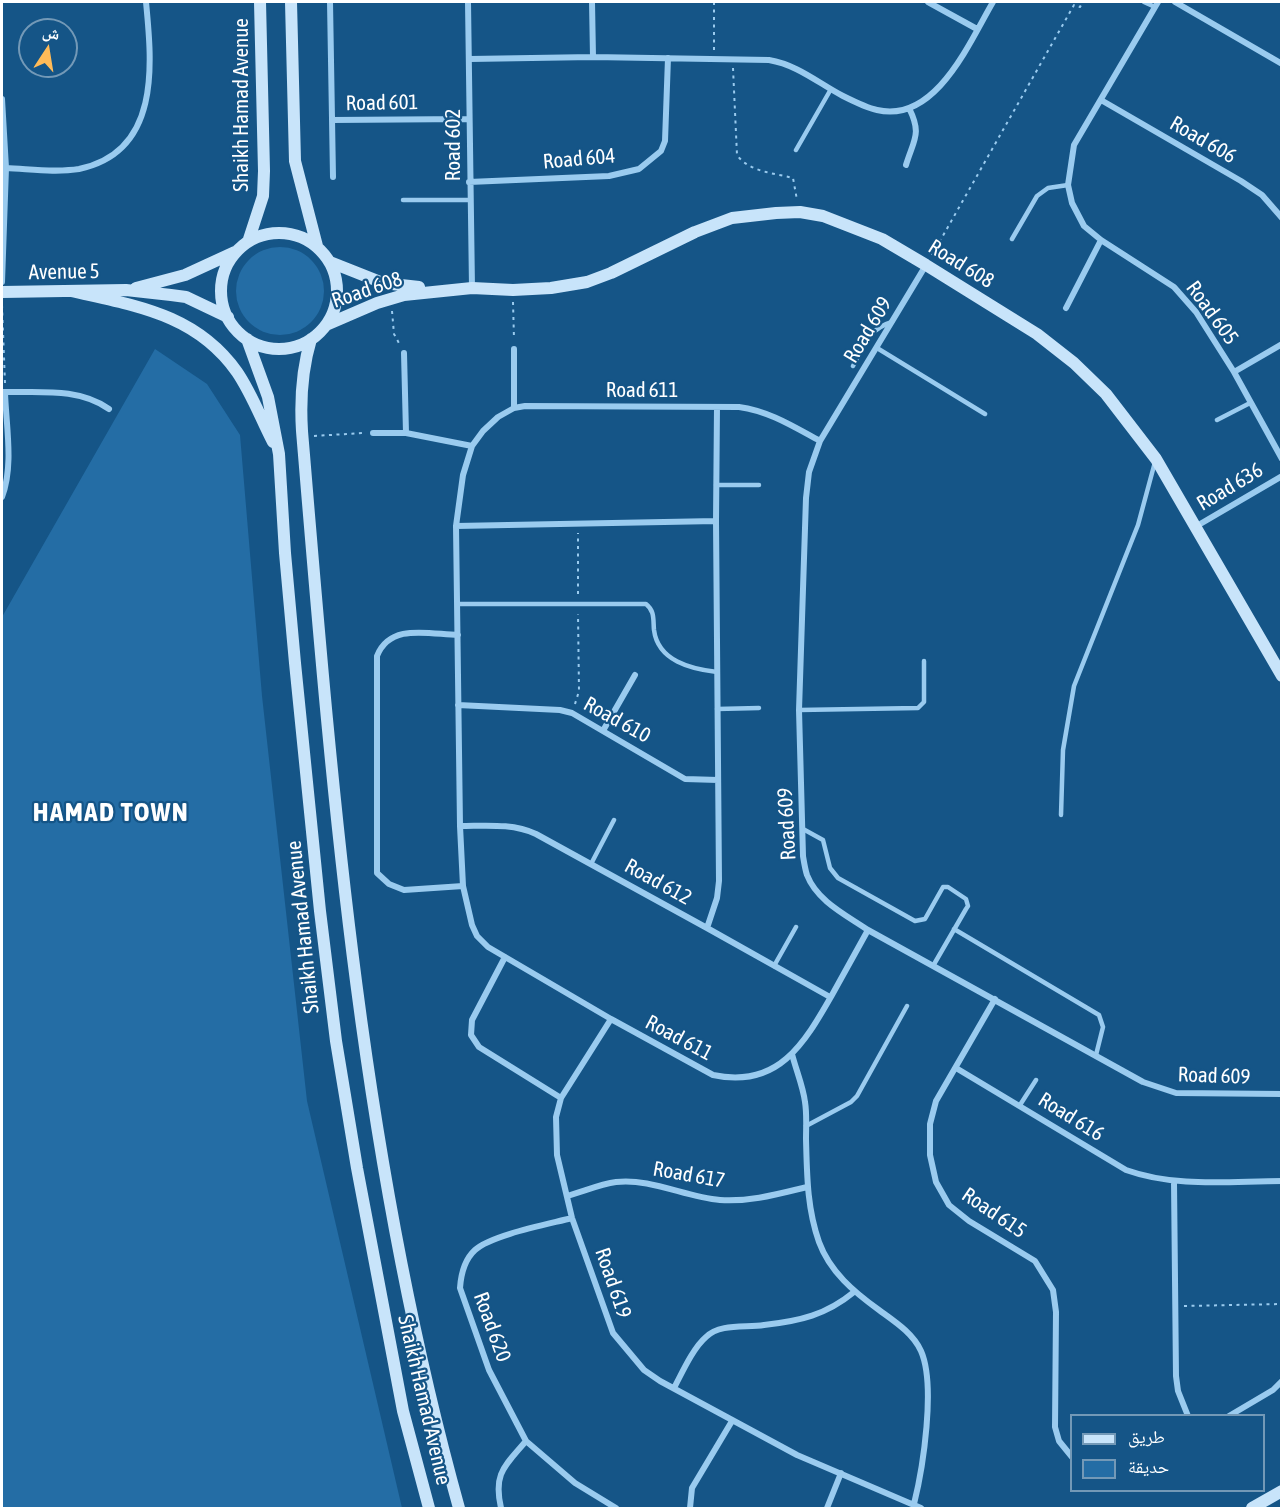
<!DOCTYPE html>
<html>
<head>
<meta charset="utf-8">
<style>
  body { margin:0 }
  #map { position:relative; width:1283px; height:1510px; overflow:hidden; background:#155587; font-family:"Asap Condensed","Noto Naskh Arabic",sans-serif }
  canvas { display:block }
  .frame { position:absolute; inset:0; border:3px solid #fff; pointer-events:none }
  .legend { position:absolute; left:1070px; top:1414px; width:195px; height:78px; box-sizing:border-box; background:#155587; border:2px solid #7399b7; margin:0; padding:8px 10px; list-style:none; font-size:18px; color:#fff }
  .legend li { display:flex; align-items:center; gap:12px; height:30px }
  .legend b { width:30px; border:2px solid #7399b7 }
  .north { position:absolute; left:18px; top:18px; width:60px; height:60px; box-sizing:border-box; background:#155587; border:2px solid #7399b7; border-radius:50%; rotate:12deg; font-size:16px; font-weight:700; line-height:24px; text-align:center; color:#fff }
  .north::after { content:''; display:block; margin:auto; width:21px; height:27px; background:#ffbb58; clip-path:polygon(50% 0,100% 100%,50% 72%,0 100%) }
</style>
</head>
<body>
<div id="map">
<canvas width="1283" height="1510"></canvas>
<div class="frame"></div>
<ul class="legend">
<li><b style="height:8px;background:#c8e4fa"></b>طريق</li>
<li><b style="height:16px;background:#246da5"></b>حديقة</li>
</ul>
<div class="north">ش</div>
</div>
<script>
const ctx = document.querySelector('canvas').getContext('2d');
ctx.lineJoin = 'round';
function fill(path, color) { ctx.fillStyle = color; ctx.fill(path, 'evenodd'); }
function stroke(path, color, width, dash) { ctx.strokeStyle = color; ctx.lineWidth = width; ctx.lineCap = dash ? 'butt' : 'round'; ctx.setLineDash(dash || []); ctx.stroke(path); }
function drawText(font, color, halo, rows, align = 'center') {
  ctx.font = font + ' "Asap Condensed",sans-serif'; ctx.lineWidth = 4.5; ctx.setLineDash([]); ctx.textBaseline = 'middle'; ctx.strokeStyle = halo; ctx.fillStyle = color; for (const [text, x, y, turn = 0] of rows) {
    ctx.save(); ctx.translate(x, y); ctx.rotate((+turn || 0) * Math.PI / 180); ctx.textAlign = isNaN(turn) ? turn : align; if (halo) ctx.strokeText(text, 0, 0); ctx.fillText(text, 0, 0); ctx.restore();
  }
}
const green = new Path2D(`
  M236 291a44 44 0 1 1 88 0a44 44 0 1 1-88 0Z
  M155,349l52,35 33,51 22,261 45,405 95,407h-400v-891z`);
const path = new Path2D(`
  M714,50v-48
  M733,68l4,87c12,17 37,18 56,23l4,22
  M932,255l142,-250 6,2 3,-5
  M513,302l1,37
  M2,305l3,78
  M392,311l2,23 6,11
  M314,436l48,-3
  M578,594v-61
  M575,704l4,-13 -1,-77
  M1184,1306l98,-2`);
const lane = new Path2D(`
  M1144,2l11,5
  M796,150l35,-61
  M403,200h67
  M1012,239l25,-43 11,-8 20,-3
  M877,348l108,66
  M853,366c11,-20 15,-37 39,-44
  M1217,420l33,-17
  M716,485h43
  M457,604h189c9,7 7,16 8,26 4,31 37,39 63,42
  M717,709l42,-1
  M799,710l119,-2 6,-6v-41
  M1061,815l2,-65 11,-64 64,-161 17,-63
  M803,829l20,11 7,28 8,10 77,43 10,-2 18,-32h5l18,12 2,7 -2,3 -33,57
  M591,864l23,-44
  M954,929l145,86 4,12 -7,28
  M774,966l22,-39
  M1020,1105l16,-25
  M806,1126l45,-24 6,-6 50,-90`);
const street = new Path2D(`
  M330,2l3,175
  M468,2l4,286
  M592,2l1,55
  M928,2l49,27
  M1158,2l-84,143 -6,40 4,18 12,23 17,14 73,47 22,25 38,60 48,87
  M1175,2l107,62
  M470,59l123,-2 176,3c29,5 49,23 74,36 10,5 24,12 34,14 59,14 93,-69 116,-108
  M2,99l4,69 -4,114
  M1101,100l140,81 21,14 20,23
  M332,120l136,-1
  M906,165c8,-26 16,-31 3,-57
  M6,168c24,1 49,5 73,1 82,-17 73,-105 67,-167
  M469,182l140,-6 30,-7 22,-18 4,-10 3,-83
  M926,265l-106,176 -11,31 -3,26 -7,212 4,146c1,6 2,13 4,19 10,26 39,40 61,55l275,152 33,11 106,1
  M1066,308l35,-68
  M514,349v59
  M404,353l2,80 66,13
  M1234,372l48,-28
  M2,392c36,1 76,-5 107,17
  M373,433h33
  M820,441c-26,-14 -51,-30 -81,-34l-214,-1 -11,2 -16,9 -15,14 -11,15 -9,29 -7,51 4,300 3,60 9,39 5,11 11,11 123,72 102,56c65,14 91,-31 119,-80 12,-22 24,-43 36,-65
  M2,497c12,-32 4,-71 3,-105
  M456,526l260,-5
  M1195,527l87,-51
  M458,635c-30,-1 -68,-12 -81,21v217l12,11 15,6 59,-4
  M458,705l102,5 12,3 113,66 33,1
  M604,729l31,-54
  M460,826c26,0 52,-3 76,8l171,94 123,69
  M707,928l10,-30 2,-17 -3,-360 1,-114
  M505,957l-33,63 -1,15 8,12 82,51
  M995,999l-59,102 -6,23v31l6,27 13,23 20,16 66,40 18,29 3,22 -1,115 4,14 13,16
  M611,1019l-50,79 -5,19 1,38 15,63 41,115 31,37 16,11 137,74 124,53
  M792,1054c4,16 11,32 13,48 2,12 1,25 1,37 1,36 1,69 13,103 11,30 35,50 60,68 15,11 34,23 42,41 15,34 2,117 -7,153
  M956,1068l170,102c50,18 104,11 156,11
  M1174,1182l2,194 2,15 10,25
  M567,1196c15,-4 33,-12 49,-14 35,-4 69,15 104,18 30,2 58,-6 87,-13
  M572,1218c-23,6 -81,17 -97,32 -11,10 -14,24 -15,38l29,82 37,71 49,42 41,25
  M674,1388c8,-15 19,-40 32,-51 14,-14 40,-9 58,-12 36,-4 62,-10 90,-33
  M1229,1416l44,-26 9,-9
  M501,1508c-8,-35 4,-42 25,-67
  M690,1508l2,-20 40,-67
  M827,1508l14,-35`);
const secondary = new Path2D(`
  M291,2l4,159 22,85
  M221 291a58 58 0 1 1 116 0a58 58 0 1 1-116 0Z
  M248,242l15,-46 1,-25 -4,-169
  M330,262l53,21 36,4
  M136,288l49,-13 50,-23
  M71,291c65,15 125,23 166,81 15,22 24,47 36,70
  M2,292l124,-2 45,5 15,2 42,20
  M326,325l51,-22 27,-8 68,-7 41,2 38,-2 36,-6 24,-9 84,-41 37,-14 44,-5 24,-1 23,4 59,23 44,26 111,69 37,29 32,31 50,65 126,217
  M247,339l21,58 11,57 6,99 10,110 25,248 16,130 21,127 46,243 26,97
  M311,339c-9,30 -11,60 -9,92 30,361 59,727 157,1077
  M1252,1508l30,-17`);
const streetNames = [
  ["Road 601",382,103,-1],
  ["Shaikh Hamad Avenue",241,105,-90],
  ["Road 606",1203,140,30],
  ["Road 602",453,145,-90],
  ["Road 604",579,159,-5],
  ["Road 608",961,264,32],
  ["Avenue 5",64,272,-1],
  ["Road 608",367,290,-19],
  ["Road 605",1212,313,54],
  ["Road 609",868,330,-59],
  ["Road 611",642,390],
  ["Road 636",1230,487,-31],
  ["Road 610",617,720,29],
  ["Road 609",787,824,-93],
  ["Road 612",658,882,29],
  ["Shaikh Hamad Avenue",303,927,-96],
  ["Road 611",679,1038,28],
  ["Road 609",1214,1076,2],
  ["Road 616",1071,1117,32],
  ["Road 617",689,1175,10],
  ["Road 615",994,1213,34],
  ["Road 619",613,1283,71],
  ["Road 620",492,1327,70],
  ["Shaikh Hamad Avenue",424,1400,77]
];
const districtNames = [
  ["HAMAD TOWN",111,812]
];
fill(green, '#246da5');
stroke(path, '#9acbef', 2, [3, 4.5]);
stroke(lane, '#9acbef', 4.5);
stroke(street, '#9acbef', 6);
stroke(secondary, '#c8e4fa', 12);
drawText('21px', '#fff', '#155587', streetNames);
ctx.letterSpacing = '1.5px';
drawText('bold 27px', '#fff', '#155587', districtNames);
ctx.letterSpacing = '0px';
</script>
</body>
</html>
